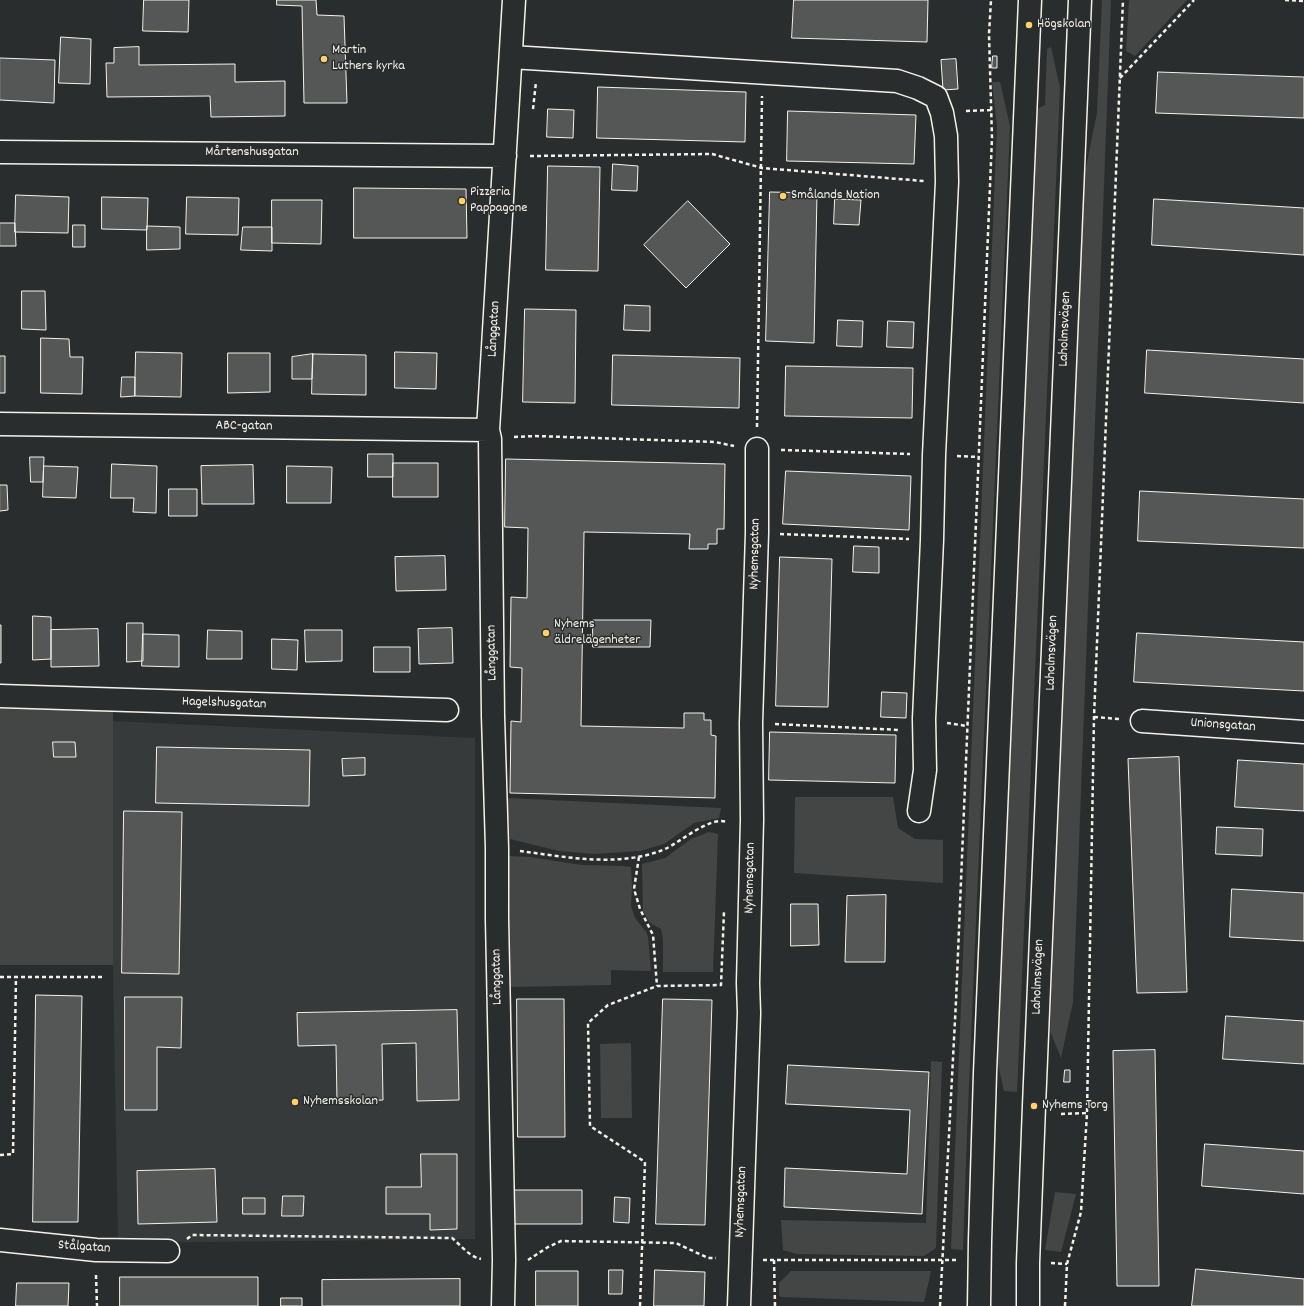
<!DOCTYPE html>
<html>
<head>
<meta charset="utf-8">
<style>
  body { margin:0 }
  canvas { display:block; background:#2a2d2e }
</style>
</head>
<body>
<canvas width="1304" height="1306"></canvas>
<script>
const ctx = document.querySelector('canvas').getContext('2d');
ctx.lineJoin = 'round';
function fill(path, color) { ctx.fillStyle = color; ctx.fill(path, 'evenodd'); }
function stroke(path, color, width, dash) { ctx.strokeStyle = color; ctx.lineWidth = width; ctx.lineCap = dash ? 'butt' : 'round'; ctx.setLineDash(dash || []); ctx.stroke(path); }
function drawText(font, color, halo, rows, align = 'center') {
  ctx.font = font + ' Dekko,sans-serif'; ctx.lineWidth = 3; ctx.setLineDash([]); ctx.textBaseline = 'middle'; ctx.strokeStyle = halo; ctx.fillStyle = color; for (const [text, x, y, turn = 0] of rows) {
    ctx.save(); ctx.translate(x, y); ctx.rotate((+turn || 0) * Math.PI / 180); ctx.textAlign = isNaN(turn) ? turn : align; if (halo) ctx.strokeText(text, 0, 0); ctx.fillText(text, 0, 0); ctx.restore();
  }
}
const built = new Path2D(`
  M112,721l363,17v501l-357,4 -5,-278z`);
const green = new Path2D(`
  M1102,0h9l-38,1002 -12,56 -11,-27 34,-854 13,-64z
  M1129,0h58l-52,56 -9,-5z
  M1051,47l9,41 -43,1004 -13,-1 -7,-32 40,-950 8,-4 2,-56z
  M992,82h8l10,44 -43,1006 -4,118 -12,-1 46,-1123z
  M0,708l113,1v256h-113z
  M795,797h98l5,31 17,11 28,1v43l-149,-10z
  M506,798l215,10 -2,10 -25,5 -30,21 -24,7 -46,3 -35,-3 -49,-12z
  M709,832l9,2 -5,138h-50v-33l-2,-10 -11,-6 -7,-12 -1,-47 23,-6 26,-19z
  M506,856l24,1 51,8 42,1 8,1 1,20 -1,19 4,12 11,14 2,5 3,34 -40,-1v15l-101,2 -5,-54z
  M631,1043l1,75h-31l-1,-74z
  M931,1061l11,1 -6,186 -12,8 -127,-2 -14,-4 -2,-30 145,3z
  M1055,1192l21,2 -15,58 -16,-2z
  M791,1271h140l-7,31 -143,-5 -2,-1v-13z`);
const building = new Path2D(`
  M144,0h45l-1,32 -45,-1z
  M277,0h39l1,15 27,1 3,87h-43l-2,-97 -25,-1z
  M794,0h134l-1,42 -135,-4z
  M61,37l30,2 -1,45 -31,-1z
  M139,47v18l96,-1v18l50,-1v35l-74,1 -1,-21 -103,1 -1,-34h8v-15z
  M993,56h4v12h-5z
  M0,58l55,2 -1,43 -54,-3z
  M956,59l2,30 -15,1 -2,-30z
  M1158,72l146,5v41l-148,-5z
  M598,87l148,5 -1,50 -148,-4z
  M548,109l26,1 -1,28 -26,-1z
  M788,111l128,4 -2,49 -127,-3z
  M613,164l25,2 -1,25 -25,-1z
  M548,166l52,1 -2,104 -52,-1z
  M354,188l112,1 1,49h-113z
  M770,192l47,1 -3,150 -48,-2z
  M16,195l53,2 -1,36 -53,-1z
  M102,197l46,1 -1,32 -45,-1z
  M187,197l52,1 -1,37 -52,-1z
  M835,199l26,1 -2,25 -25,-1z
  M1154,199l150,9v47l-152,-10z
  M272,200h50l-1,44 -49,-1z
  M688,201l42,43 -44,44 -42,-43z
  M0,223h15l1,23h-16z
  M73,225h12v22h-12z
  M147,226l33,1v22l-33,1z
  M243,227h29v24l-31,-1z
  M22,291h23l1,39 -24,-1z
  M625,305l25,1v25l-26,-1z
  M525,309l51,1 -1,93 -52,-1z
  M838,320l25,1 -1,26 -25,-1z
  M888,321l26,1 -1,26 -26,-1z
  M41,338l28,1 1,18h13l-1,37 -41,-1z
  M1147,350l157,9v44l-159,-10z
  M136,352l46,1 -1,44 -46,-1z
  M395,352l42,1 -1,36 -41,-1z
  M228,353h42v39l-42,1z
  M313,354l-1,25h-20v-22z
  M313,354l53,1v40l-54,-1z
  M613,355l127,3 -1,50 -127,-3z
  M0,356h5v37h-5z
  M786,366l127,2 -1,50 -127,-2z
  M122,377h13v19l-14,1z
  M368,454h25v23h-25z
  M30,457h14l-1,25h-12z
  M506,459l219,5 -1,65h-7v15h-9v5h-19l1,-15 -106,-2 -3,194 103,2v-15h20v7h7v15l5,1 -1,62 -205,-5 1,-72 10,1 1,-54 -12,-1 1,-70 16,1 1,-70 -23,-1z
  M393,463h45v34h-45z
  M112,464l45,2 -1,47 -23,-1 1,-14h-23z
  M253,465l1,39h-52l-1,-38z
  M44,466l34,1 -2,31 -33,-1z
  M287,466l45,1 -1,36h-44z
  M786,471l125,5 -2,54 -126,-6z
  M0,485h7l1,25 -8,1z
  M169,489h28v27h-28z
  M1140,491l164,8v49l-166,-7z
  M854,546l25,1v26l-26,-1z
  M445,556l1,34 -50,1 -1,-34z
  M780,557l52,2 -4,148 -52,-1z
  M33,616l18,1v42l-18,1z
  M593,620h58l-1,27h-57z
  M127,623h16v38l-16,1z
  M0,625h1v38h-1z
  M452,628l1,35 -34,1 -1,-35z
  M98,629l1,37 -48,1v-37z
  M208,630l34,1v28h-35z
  M305,630h37v31l-36,1z
  M1137,633l167,9v49l-170,-9z
  M143,634l36,1v32l-37,-1z
  M272,639l26,1 -1,30 -25,-1z
  M374,647h36v25h-36z
  M882,692l25,1 -1,25 -25,-1z
  M770,732l126,3 -1,48 -126,-3z
  M53,742h22l1,15h-22z
  M157,747l153,3 -1,56 -153,-3z
  M1179,757l8,235 -50,1 -9,-234z
  M365,758v17l-22,1 -1,-17z
  M1238,760l66,4v47l-69,-4z
  M124,811l58,1 -3,162 -57,-1z
  M1217,827l46,2 -1,27 -46,-2z
  M1232,889l72,4v48l-74,-4z
  M886,895l-1,67h-40l2,-66z
  M791,904h27l1,41 -28,1z
  M36,995l46,1 -4,226h-45z
  M125,997h57l-1,51 -24,-1v63h-32z
  M517,999h47l1,138h-47z
  M663,999l49,1 -7,225 -49,-1z
  M457,1010l2,90 -42,1 -1,-58 -34,1 1,56 -46,2 -1,-57 -38,1 -1,-33z
  M1226,1016l78,5v43l-81,-5z
  M1155,1050l4,236h-42l-4,-235z
  M788,1065l141,7 -7,142 -138,-7 1,-39 122,6 3,-64 -124,-6z
  M1065,1070h5v12h-6z
  M1205,1144l99,7v43l-102,-8z
  M421,1154h36v75l-27,1v-16h-44v-27h35z
  M215,1169l2,53 -79,2 -1,-53z
  M509,1190h73v34h-73z
  M283,1196h21l-1,20h-21z
  M615,1197l15,1 -1,25 -15,-1z
  M243,1198h22v16h-22z
  M1196,1269l108,10v27h-112z
  M609,1270h14l-1,24h-13z
  M655,1270l50,2 -1,34h-50z
  M536,1271h42v35h-42z
  M120,1277h138v29h-138z
  M460,1279v27h-138v-26z
  M17,1283h52l-1,23h-52z
  M281,1298h21v8h-21z`);
const path = new Path2D(`
  M1285,0l19,1
  M1120,78l74,-78
  M533,109l3,-27
  M966,111l25,-1
  M530,156l182,-2 50,14 162,13
  M757,427l5,-331
  M514,437l21,-1 180,6 19,4
  M781,450l129,4
  M957,456l21,1
  M780,534l129,5
  M1094,717l25,2
  M947,723l20,3
  M775,724l125,6
  M520,851c46,6 100,17 145,-2 16,-7 44,-33 62,-27
  M639,857l-5,32 6,20 13,26 4,51
  M0,977h103
  M1061,1114l26,-1
  M0,1155l13,-1 3,-177
  M187,1239l5,-4 260,3c9,7 16,18 29,21
  M528,1260l20,-13 13,-6 115,2 32,15h8
  M763,1260h193
  M774,1260l1,46
  M1051,1263l16,1
  M96,1275l1,31
  M640,1306l5,-144 -55,-36 -2,-103 20,-18 49,-19 64,-1 3,-74
  M940,1306l16,-305 36,-863 -3,-104 2,-34
  M1065,1306l2,-42 14,-52 6,-99 7,-396 29,-717`);
const minor = new Path2D(`
  M511,57l386,24 21,7 18,9 6,16 4,23 1,46 -13,273 -2,85 -8,179 1,51 -6,41
  M0,152l505,4
  M0,424l488,6
  M0,696l447,14
  M1142,721l162,11
  M0,1240l96,10 72,1
  M503,1306l1,-46 -7,-341v-71l-4,-132 -3,-277 -2,-9 26,-430
  M739,1306l10,-293 -1,-30 4,-163 -1,-97 6,-190v-84`);
const highway = new Path2D(`
  M979,1306l1,-65 5,-168 45,-1073
  M1028,1306v-43l6,-157 46,-1106`);
const markers = [
  [1029,25,4,"#ffd166"],
  [324,59,4,"#ffd166"],
  [783,196,4,"#ffd166"],
  [462,201,4,"#ffd166"],
  [546,633,4,"#ffd166"],
  [295,1102,4,"#ffd166"],
  [1034,1106,4,"#ffd166"]
];
const poiNames = [
  ["Högskolan",1037,25],
  ["Martin",332,51],
  ["Luthers kyrka",332,67],
  ["Pizzeria",470,193],
  ["Pappagone",470,209],
  ["Smålands Nation",791,196],
  ["Nyhems",554,625],
  ["äldrelägenheter",554,641],
  ["Nyhemsskolan",303,1102],
  ["Nyhems Torg",1042,1106]
];
const streetNames = [
  ["Mårtenshusgatan",252,153],
  ["Långgatan",495,329,-87],
  ["Laholmsvägen",1066,329,-88],
  ["ABC-gatan",244,427,1],
  ["Nyhemsgatan",756,554,-89],
  ["Långgatan",493,653,-91],
  ["Laholmsvägen",1053,653,-88],
  ["Hagelshusgatan",224,704,2],
  ["Unionsgatan",1223,726,4],
  ["Nyhemsgatan",751,878,-89],
  ["Långgatan",498,977,-91],
  ["Laholmsvägen",1039,977,-88],
  ["Nyhemsgatan",742,1202,-88],
  ["Stålgatan",84,1248,4]
];
fill(built, '#373a3a');
fill(green, '#444645');
fill(building, '#555756');
stroke(building, '#f4f1e8', 1);
stroke(minor, '#f4f1e8', 25);
stroke(highway, '#f4f1e8', 25);
stroke(path, '#f4f1e8', 2.5, [4, 3]);
stroke(minor, '#2a2d2e', 22);
stroke(highway, '#2a2d2e', 22);
for (const [x, y, r, color] of markers) { const dot = new Path2D(); dot.arc(x, y, r, 0, 2 * Math.PI); ctx.fillStyle = color; ctx.fill(dot); stroke(dot, '#2a2d2e', 1.5); }
drawText('14px', '#f4f1e8', '#2a2d2e', poiNames, 'left');
drawText('14px', '#f4f1e8', '#2a2d2e', streetNames);
</script>
</body>
</html>
